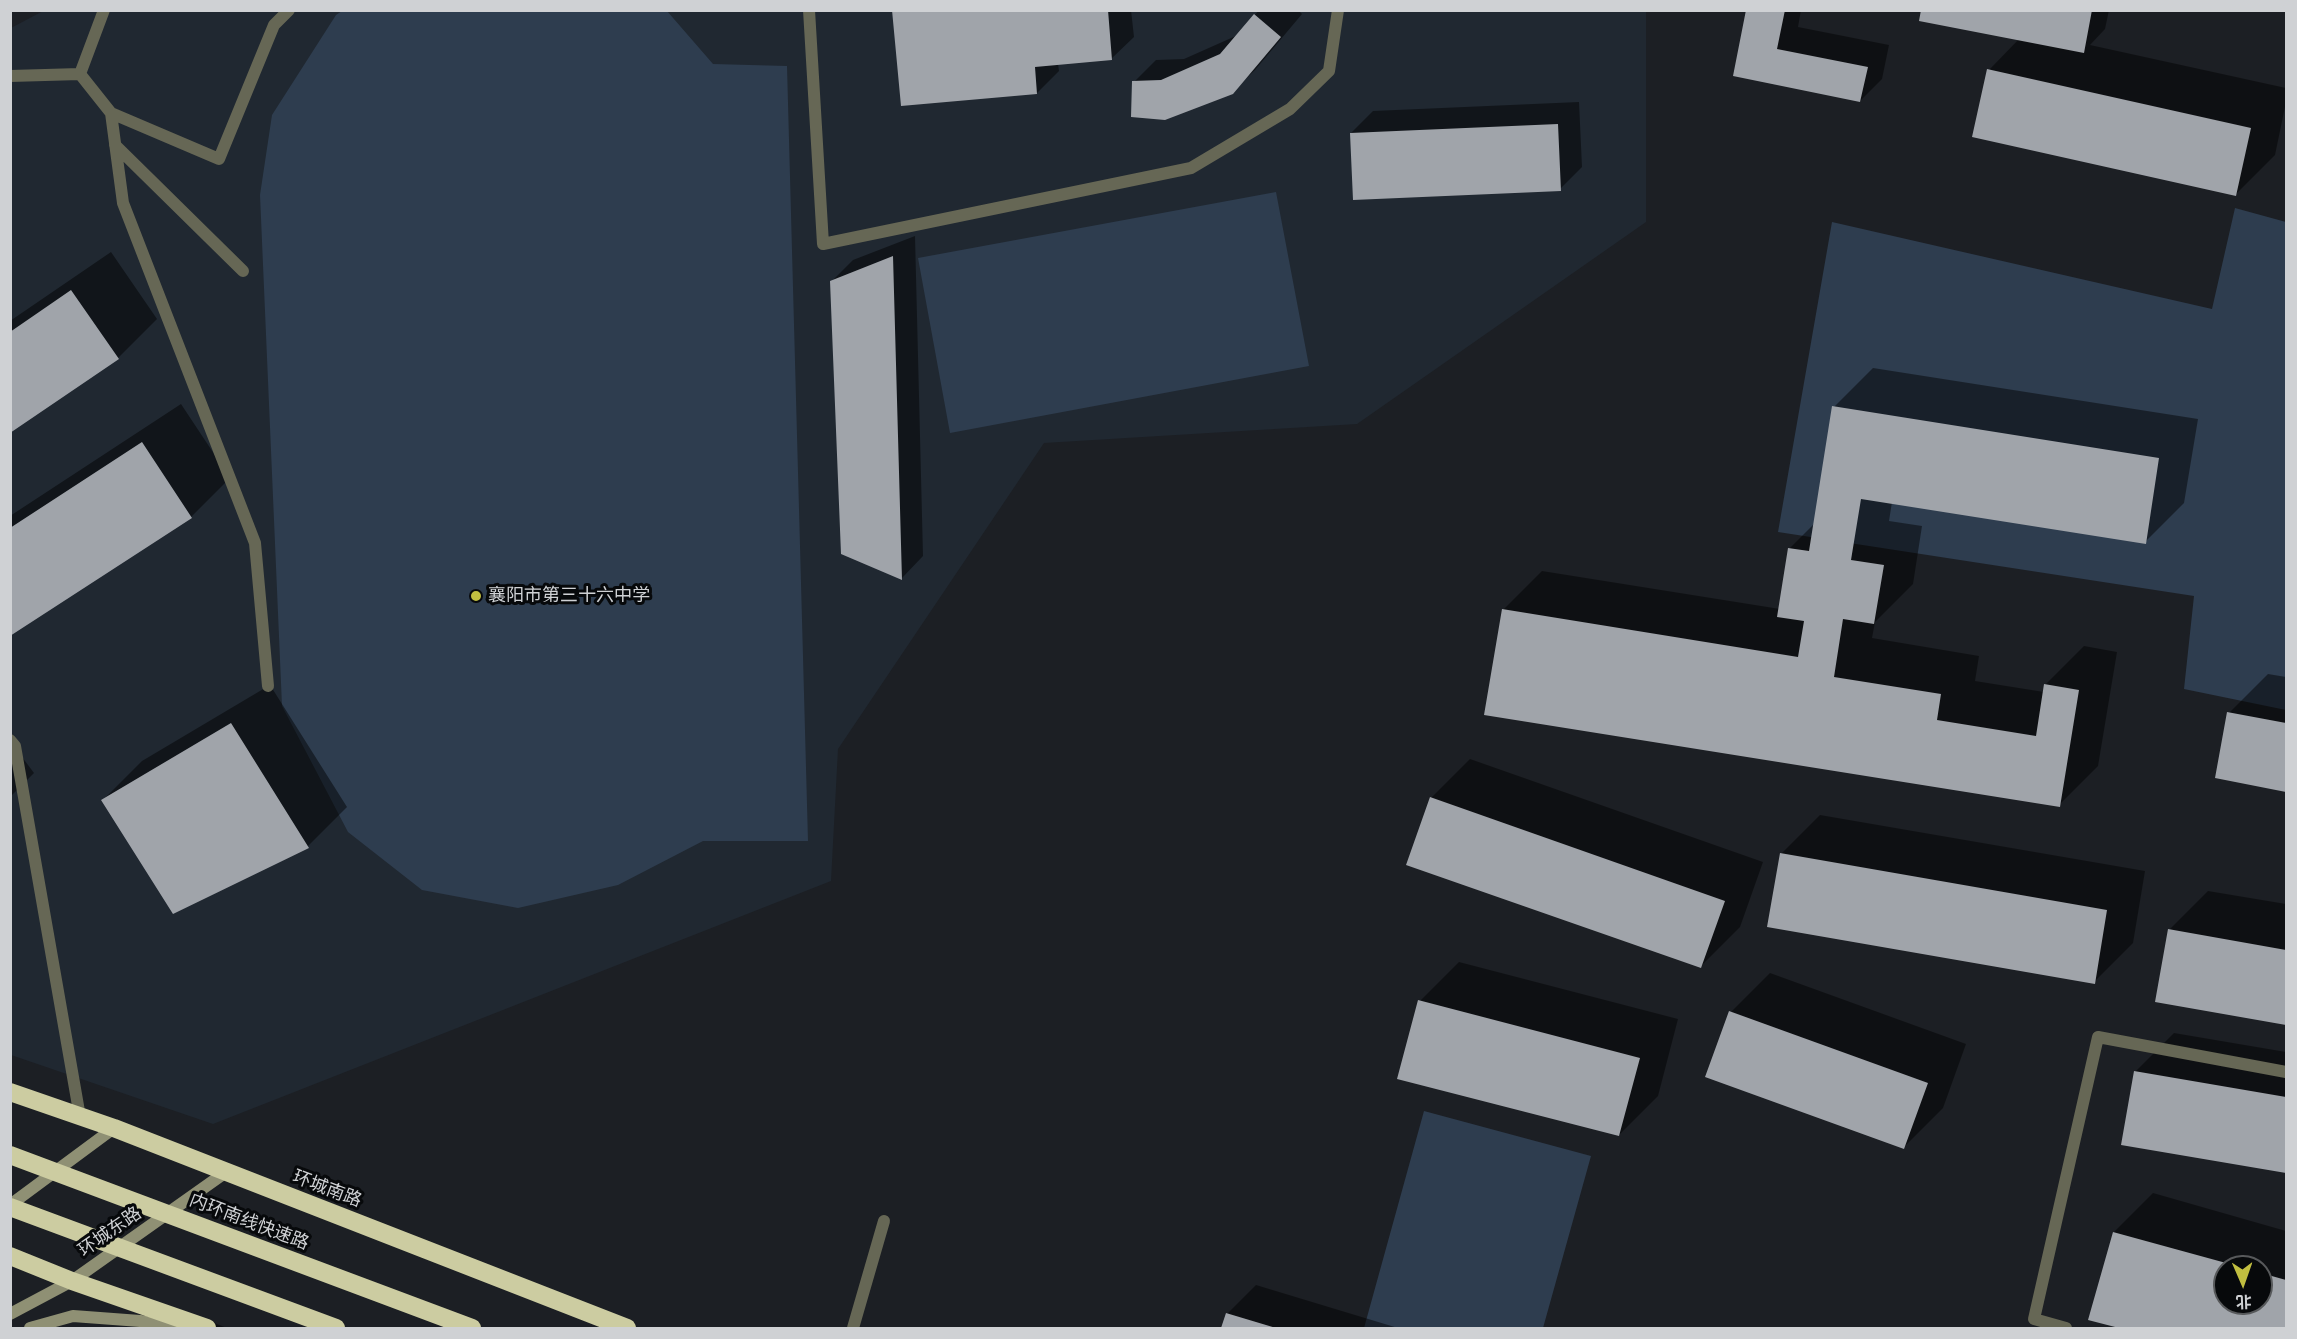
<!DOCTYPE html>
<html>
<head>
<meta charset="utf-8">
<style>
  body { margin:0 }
  #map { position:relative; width:2297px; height:1339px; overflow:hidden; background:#1c1f24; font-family:"Roboto Serif","Noto Sans SC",serif }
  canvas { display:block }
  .frame { position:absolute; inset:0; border:12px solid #cfd1d4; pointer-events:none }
  .north { position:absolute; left:2213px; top:1255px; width:60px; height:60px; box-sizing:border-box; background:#07090b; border:2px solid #57595b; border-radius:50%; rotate:178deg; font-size:16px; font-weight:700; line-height:24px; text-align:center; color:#cfd1d4 }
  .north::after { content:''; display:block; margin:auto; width:21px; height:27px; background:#c1be40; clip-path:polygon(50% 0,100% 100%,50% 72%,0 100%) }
</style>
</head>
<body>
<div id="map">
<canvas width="2297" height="1339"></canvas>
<div class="frame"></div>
<div class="north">北</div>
</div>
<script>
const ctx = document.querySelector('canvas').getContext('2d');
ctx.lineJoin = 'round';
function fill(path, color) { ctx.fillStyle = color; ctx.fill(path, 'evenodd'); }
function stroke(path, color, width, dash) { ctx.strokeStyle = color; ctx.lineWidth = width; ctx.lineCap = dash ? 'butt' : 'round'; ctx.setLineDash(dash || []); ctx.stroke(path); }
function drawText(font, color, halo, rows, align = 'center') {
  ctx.font = font + ' "Roboto Serif","Noto Sans SC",serif'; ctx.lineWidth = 6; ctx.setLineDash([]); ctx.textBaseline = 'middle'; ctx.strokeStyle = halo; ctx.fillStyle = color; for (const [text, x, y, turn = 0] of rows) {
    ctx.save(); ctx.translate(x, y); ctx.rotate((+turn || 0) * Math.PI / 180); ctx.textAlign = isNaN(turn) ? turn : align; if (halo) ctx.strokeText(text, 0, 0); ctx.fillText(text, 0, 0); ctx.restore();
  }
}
const built = new Path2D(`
  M45,10l1601,1v211l-289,202 -313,19 -206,306 -7,132 -618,243 -202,-69v-1027z`);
const green = new Path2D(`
  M342,11h325l46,53 74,2 21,775h-105l-85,44 -100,23 -96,-18 -74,-58 -66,-126 -22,-511 12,-80 64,-100z
  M1276,192l33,174 -359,67 -32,-175z
  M2235,208l51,14v488l-102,-21 10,-93 -416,-64 54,-310 380,87z
  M1424,1111l167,45 -48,172h-179z`);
const shadow = new Path2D(`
  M894,10h237l3,27 -23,22 -53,5 1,7 -22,22z
  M1259,10h39l4,4 -47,56 -23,22 -98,-10 22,-22 28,-1 54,-24z
  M1748,10h53l-3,17 91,18 -7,34 -22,22 -126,-26z
  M1923,10h186l-4,19 -15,16 196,43v14l-11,53 -39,39 -247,-124 30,-31z
  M1579,102l3,65 -22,22 -209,-56 22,-22z
  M915,236l8,320 -21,22 -71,-296 22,-22z
  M111,252l46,67 -39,39 -108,73v-110z
  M1873,368l325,51 -14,84 -39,39 -253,-40 -3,19 33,5 -9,58 -38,38 -3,16 107,18 -4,25 69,11 1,-7 39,-39 33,6 -19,114 -39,39 -556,-195 39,-39 238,38 10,-61 25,-25 19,-116z
  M181,404l49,74 -39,39 -181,118v-119z
  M2268,674l18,3v113l-69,-13 12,-64z
  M270,685l77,122 -39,39 -205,-46 39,-39z
  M10,741l24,32 -24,24z
  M1470,759l293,103 -23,65 -39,39 -270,-168z
  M1820,815l325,56 -12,72 -39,39 -313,-128z
  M2208,891l78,13v120l-129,-23 12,-71z
  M1459,962l219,57 -20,77 -39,39 -199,-134z
  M1770,973l196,71 -23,64 -39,39 -173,-135z
  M2174,1033l112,19v120l-164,-29 13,-71z
  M2153,1193l133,38v97h-162l-34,-9 24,-87zM2225,1267h36v36h-36z
  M1256,1285l142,43h-175l4,-14z
  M186,1312l41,16h-58z`);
const building = new Path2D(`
  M892,10h216l4,50 -77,7 2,27 -136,12z
  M1746,10h39l-8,39 91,18 -8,35 -127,-26z
  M1921,10h171l-8,43 -165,-32z
  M1254,14l27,23 -48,57 -68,26 -34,-3 1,-36 29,-1 59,-26z
  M1987,69l264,59 -15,68 -264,-59z
  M1558,124l3,67 -208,9 -3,-67z
  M893,256l9,324 -61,-26 -11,-273z
  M71,290l48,69 -109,74v-101z
  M1832,406l327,52 -13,86 -285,-45 -10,61 33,5 -10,59 -31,-5 -9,58 107,17 -4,26 99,16 8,-52 35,6 -19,117 -576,-92 18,-106 296,48 6,-36 -27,-4 11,-69 21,3z
  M142,442l50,76 -182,118v-108z
  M2227,712l59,11v69l-71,-14z
  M231,723l78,125 -136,66 -72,-114z
  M1430,797l295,104 -24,67 -295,-103z
  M1780,853l327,57 -12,74 -328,-57z
  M2168,929l118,21v75l-131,-23z
  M1418,1000l222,58 -21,78 -222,-57z
  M1729,1011l199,72 -24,66 -199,-72z
  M2134,1071l152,26v76l-165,-28z
  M2113,1232l124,34 -12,1v36h36v-30l25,7v48h-167l-31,-8z
  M1226,1313l50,15h-55z`);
const lane = new Path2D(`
  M809,10l14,234 368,-76 99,-59 39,-38 9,-61
  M80,74l31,39 108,46 55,-134 15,-15
  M10,76l70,-2 24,-64
  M111,113l12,90 132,340 13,143
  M115,145l128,126
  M10,740l5,6 65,371
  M853,1328l31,-107
  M2066,1328l-32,-9 64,-282 188,35`);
const secondary = new Path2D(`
  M10,1205l104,-77
  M10,1314l62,-33 154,-109
  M30,1328l43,-12 67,5 34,7`);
const highway = new Path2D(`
  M10,1092l104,36 513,200
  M10,1256l62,25 135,47`);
const highwayBridge = new Path2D(`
  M10,1155l462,173
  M10,1207l326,121`);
const markers = [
  [476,596,6,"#c1be40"]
];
const poiNames = [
  ["襄阳市第三十六中学",488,596]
];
const streetNames = [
  ["环城南路",327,1189,21],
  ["内环南线快速路",249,1222,21],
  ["环城东路",110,1232,-35]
];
fill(built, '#202831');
fill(green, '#2e3d4f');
fill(shadow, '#0007');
fill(building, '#a0a4aa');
stroke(lane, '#666755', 12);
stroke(secondary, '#8f9074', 12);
stroke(highway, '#cccca1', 18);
stroke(highwayBridge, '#cccca1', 18);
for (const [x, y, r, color] of markers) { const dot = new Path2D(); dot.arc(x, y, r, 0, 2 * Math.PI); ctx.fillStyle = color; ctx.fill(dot); stroke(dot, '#07090b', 2); }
drawText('18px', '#cfd1d4', '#07090b', poiNames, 'left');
drawText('18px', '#cfd1d4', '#07090b', streetNames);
</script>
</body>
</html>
